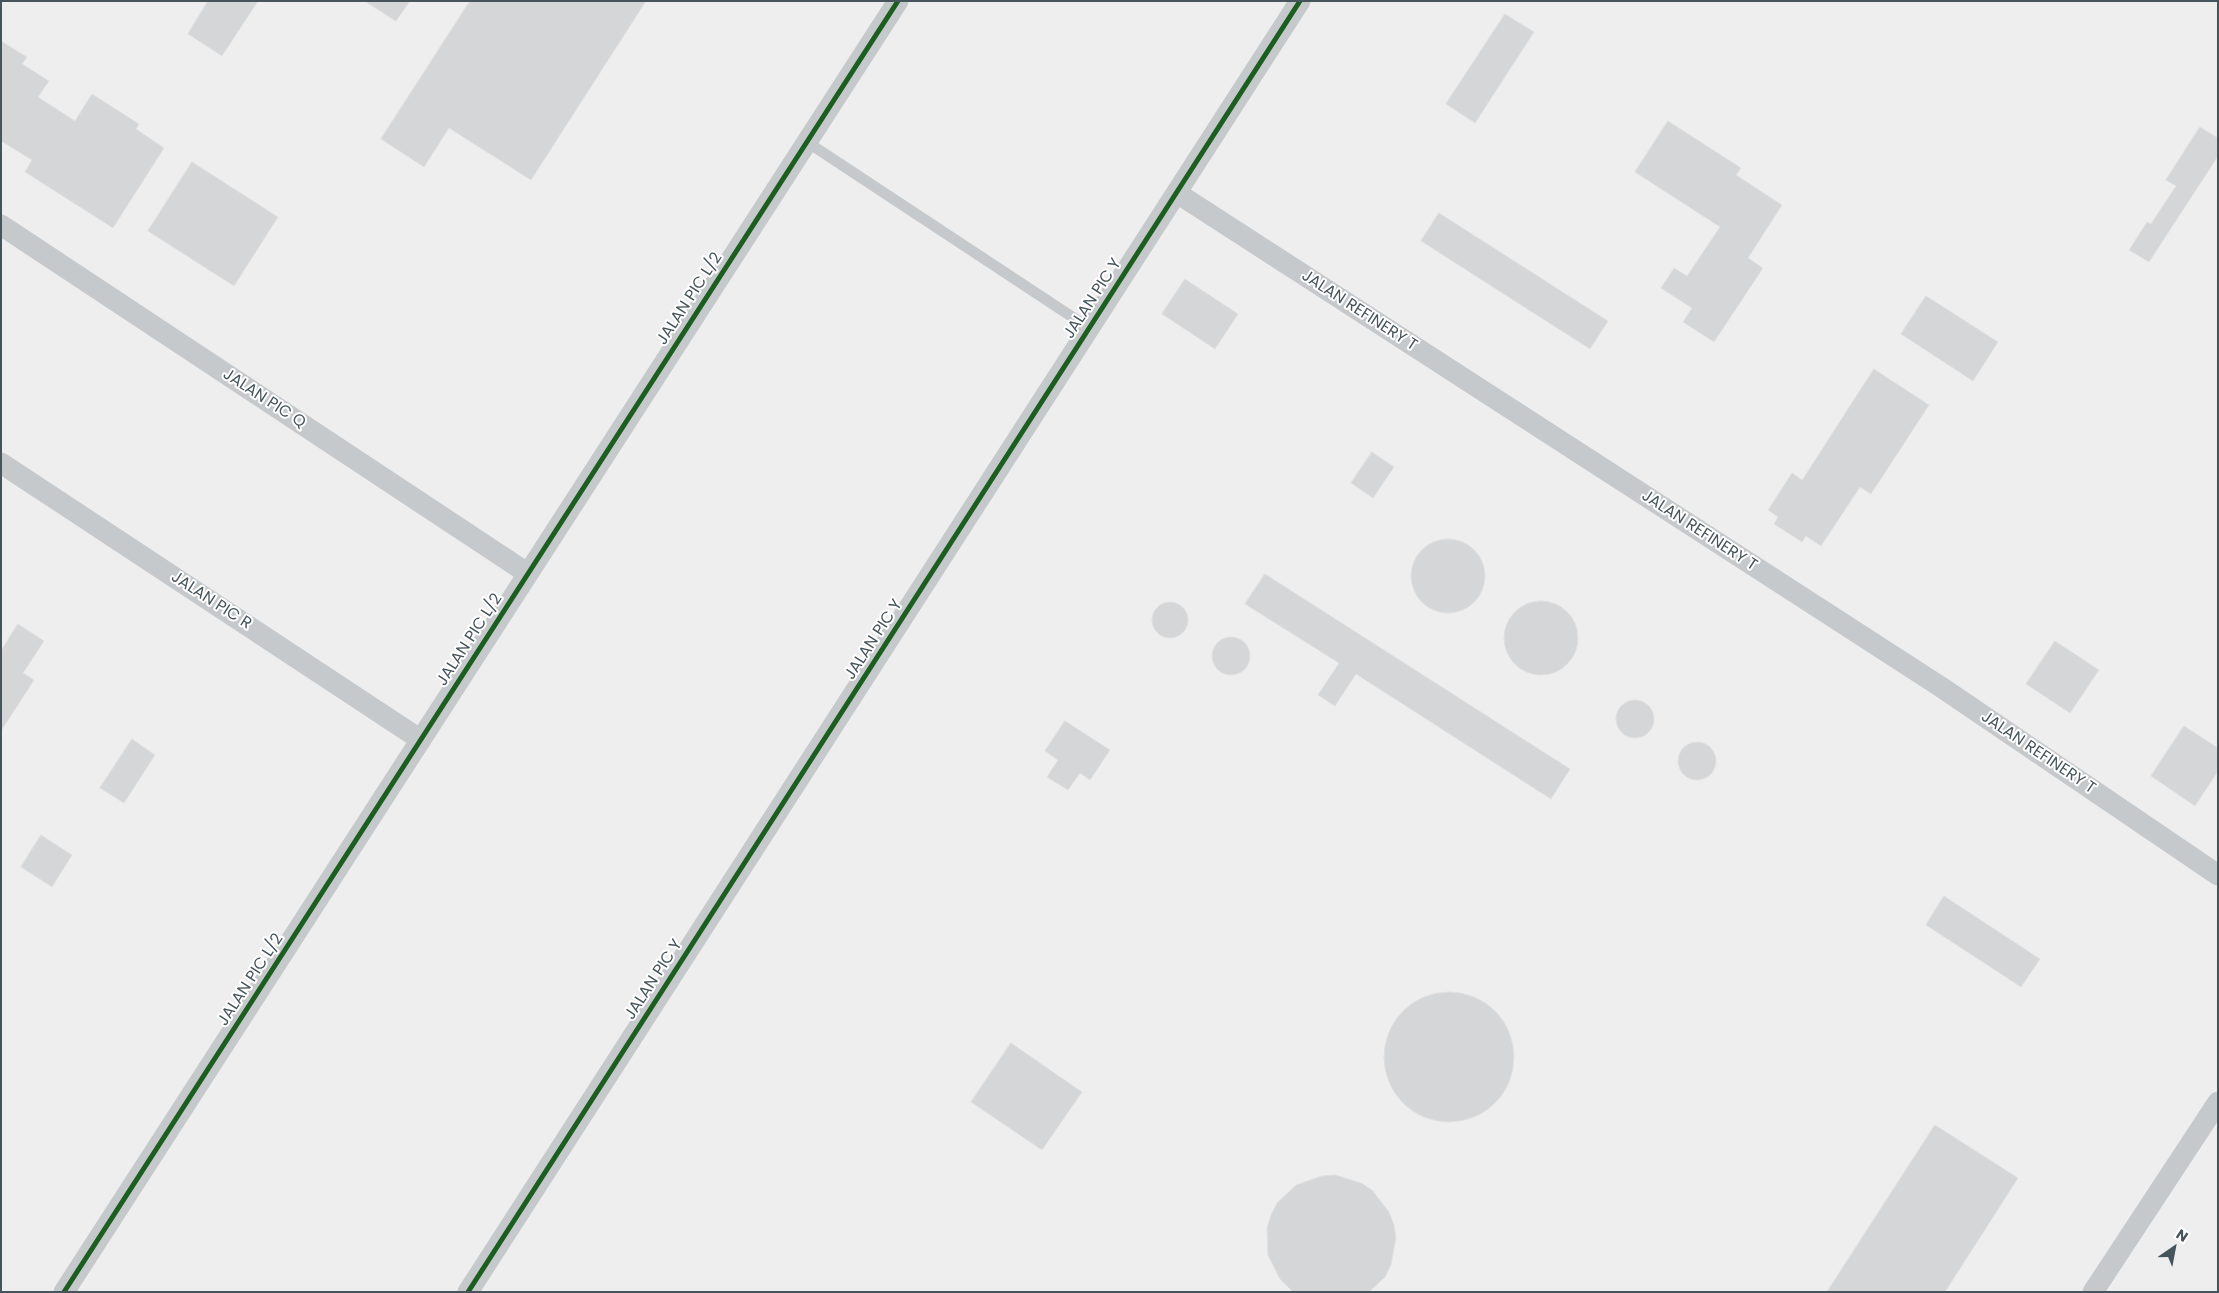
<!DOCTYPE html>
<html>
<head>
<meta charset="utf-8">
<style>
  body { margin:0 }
  #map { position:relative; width:2219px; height:1293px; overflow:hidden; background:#efeeee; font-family:Poppins,sans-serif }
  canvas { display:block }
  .frame { position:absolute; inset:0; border:2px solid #46555b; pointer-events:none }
  .north { position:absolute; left:2149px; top:1223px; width:50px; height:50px; -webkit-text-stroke:4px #fff; paint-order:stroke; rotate:33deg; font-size:14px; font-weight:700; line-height:20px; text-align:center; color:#46555b }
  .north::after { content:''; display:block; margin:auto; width:18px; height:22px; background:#46555b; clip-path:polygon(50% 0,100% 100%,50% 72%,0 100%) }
</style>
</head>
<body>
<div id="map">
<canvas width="2219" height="1293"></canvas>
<div class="frame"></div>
<div class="north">N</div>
</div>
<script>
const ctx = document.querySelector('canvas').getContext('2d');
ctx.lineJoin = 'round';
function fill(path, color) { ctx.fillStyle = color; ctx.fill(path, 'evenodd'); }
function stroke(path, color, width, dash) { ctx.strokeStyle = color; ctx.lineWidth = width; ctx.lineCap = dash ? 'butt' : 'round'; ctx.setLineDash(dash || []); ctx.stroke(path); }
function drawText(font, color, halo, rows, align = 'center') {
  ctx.font = font + ' Poppins,sans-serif'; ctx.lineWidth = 4; ctx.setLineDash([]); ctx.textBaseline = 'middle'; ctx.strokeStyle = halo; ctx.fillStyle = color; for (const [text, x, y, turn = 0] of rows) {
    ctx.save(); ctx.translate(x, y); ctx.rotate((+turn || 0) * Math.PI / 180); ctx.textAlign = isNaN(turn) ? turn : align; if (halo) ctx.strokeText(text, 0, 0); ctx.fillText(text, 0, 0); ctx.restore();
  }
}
const building = new Path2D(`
  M208,1h50l-36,55 -34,-22z
  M365,1h45l-14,20z
  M470,1h176l-115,179 -82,-52 -25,39 -43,-28z
  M1505,14l29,18 -59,91 -29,-19z
  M1,41l26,16 -5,7 27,17 -11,16 37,24 17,-27 47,30 -3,5 28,19 -51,80 -88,-56 7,-12 -31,-19z
  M1668,121l73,47 -5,7 46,30 -34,53 15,10 -49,74 -31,-20 9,-14 -31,-20 13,-20 13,8 33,-49 -85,-55z
  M2200,127l18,11v18l-69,106 -20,-12 18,-28 4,2 25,-38 -10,-6z
  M192,162l86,55 -44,69 -86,-55z
  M1439,213l169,108 -18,28 -169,-108z
  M1185,279l53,35 -23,35 -53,-35z
  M1926,296l72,46 -25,39 -72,-47z
  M1874,369l55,36 -58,89 -11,-7 -39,59 -15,-10 -4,6 -28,-18 4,-7 -10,-7 24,-37 10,7z
  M1372,452l22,15 -21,31 -22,-15z
  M1411 576a37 37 0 1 1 74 0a37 37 0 1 1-74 0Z
  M1265,574l305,195 -19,30 -195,-125 -21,32 -17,-11 21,-32 -94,-59z
  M1504 638a37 37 0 1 1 74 0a37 37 0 1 1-74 0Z
  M1152 620a18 18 0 1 1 36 0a18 18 0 1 1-36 0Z
  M18,624l26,17 -21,32 11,7 -33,51v-80z
  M1212 656a19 19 0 1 1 38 0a19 19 0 1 1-38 0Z
  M2055,641l44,29 -29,43 -44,-29z
  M1616 719a19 19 0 1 1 38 0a19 19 0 1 1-38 0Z
  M1065,721l45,29 -20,30 -10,-7 -12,17 -21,-13 11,-17 -13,-9z
  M2184,726l34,22v23l-23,35 -44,-30z
  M132,739l23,16 -31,48 -24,-15z
  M1678 761a19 19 0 1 1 38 0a19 19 0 1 1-38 0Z
  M41,835l31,20 -20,32 -31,-20z
  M1944,896l96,63 -19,28 -95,-62z
  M1384 1057a65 65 0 1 1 130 0a65 65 0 1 1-130 0Z
  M1011,1043l71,49 -40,58 -71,-48z
  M1935,1125l83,53 -73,114h-118z
  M1335,1175l26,8 11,7 17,22 5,13 2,13 -5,27 -6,12 -16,15h-76l-13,-13 -12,-24 -1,-27 4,-13 6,-12 19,-18 26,-9z`);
const service = new Path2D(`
  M807,142l282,186`);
const minor = new Path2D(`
  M1177,193l764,494 277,188
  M1,225l526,348
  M1,463l420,277
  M64,1292l834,-1291
  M468,1292l832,-1291
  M2093,1292l125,-190`);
const cycleway = new Path2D(`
  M64,1292l834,-1291
  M468,1292l832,-1291`);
const streetNames = [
  ["JALAN PIC L/2",690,299,-57],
  ["JALAN PIC Y",1093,299,-57],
  ["JALAN REFINERY T",1359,311,33],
  ["JALAN PIC Q",264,399,33],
  ["JALAN REFINERY T",1699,531,33],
  ["JALAN PIC R",211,601,33],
  ["JALAN PIC L/2",470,640,-57],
  ["JALAN PIC Y",874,640,-57],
  ["JALAN REFINERY T",2038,753,34],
  ["JALAN PIC L/2",251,980,-57],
  ["JALAN PIC Y",654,980,-57]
];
fill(building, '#d5d6d7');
stroke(building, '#e0e0e1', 1);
stroke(service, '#c6c9cb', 11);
stroke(minor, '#c6c9cb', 21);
stroke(cycleway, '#1b5e20', 5);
drawText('16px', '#46555b', '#fff', streetNames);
</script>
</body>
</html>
